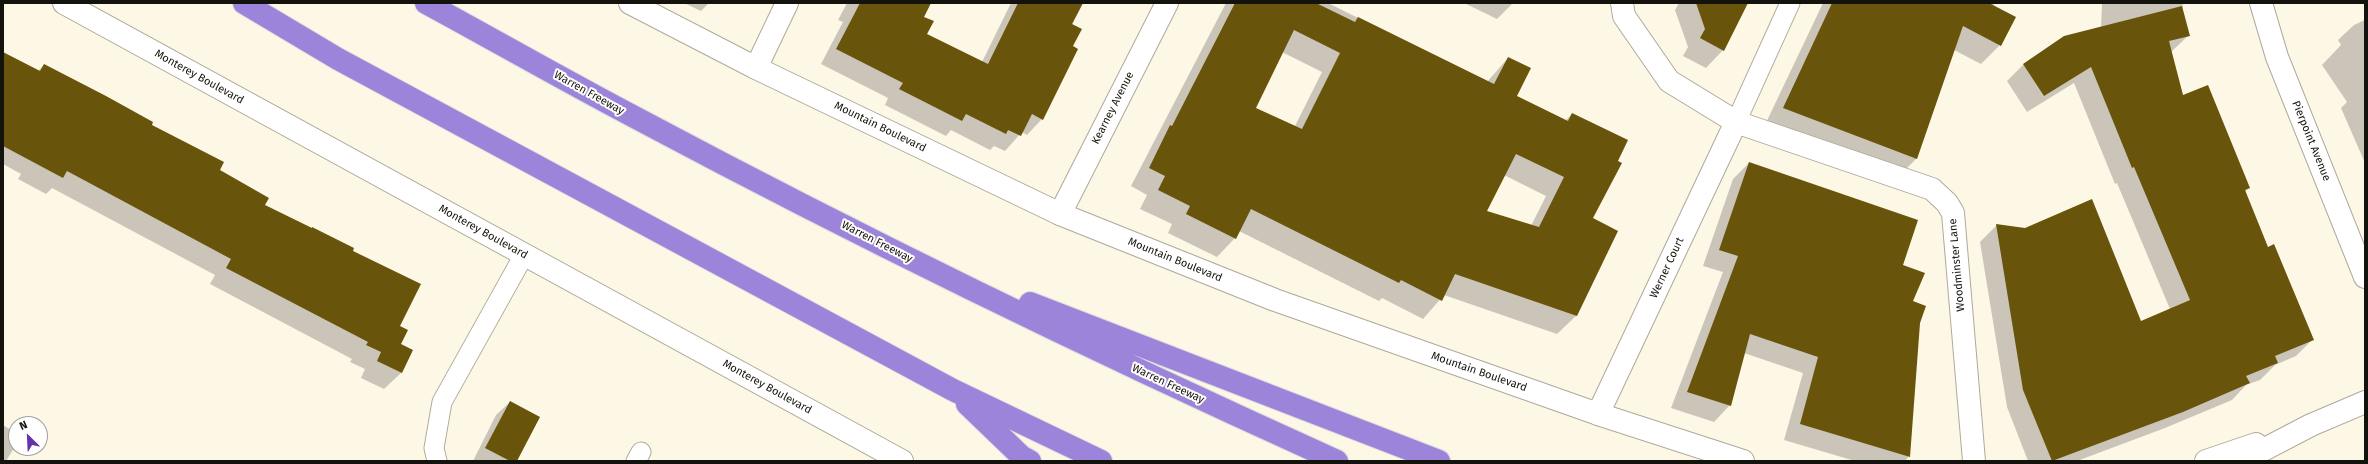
<!DOCTYPE html>
<html>
<head>
<meta charset="utf-8">
<style>
  body { margin:0 }
  #map { position:relative; width:2368px; height:464px; overflow:hidden; background:#fdf7e6; font-family:"Fira Sans",sans-serif }
  canvas { display:block }
  .frame { position:absolute; inset:0; border:4px solid #14120c; pointer-events:none }
  .north { position:absolute; left:8px; top:416px; width:40px; height:40px; box-sizing:border-box; background:#fff; border:1px solid #a1a09e; border-radius:50%; rotate:336deg; font-size:11px; font-weight:700; line-height:16px; text-align:center; color:#14120c }
  .north::after { content:''; display:block; margin:auto; width:14px; height:18px; background:#6134ac; clip-path:polygon(50% 0,100% 100%,50% 72%,0 100%) }
</style>
</head>
<body>
<div id="map">
<canvas width="2368" height="464"></canvas>
<div class="frame"></div>
<div class="north">N</div>
</div>
<script>
const ctx = document.querySelector('canvas').getContext('2d');
ctx.lineJoin = 'round';
function fill(path, color) { ctx.fillStyle = color; ctx.fill(path, 'evenodd'); }
function stroke(path, color, width, dash) { ctx.strokeStyle = color; ctx.lineWidth = width; ctx.lineCap = dash ? 'butt' : 'round'; ctx.setLineDash(dash || []); ctx.stroke(path); }
function drawText(font, color, halo, rows, align = 'center') {
  ctx.font = font + ' "Fira Sans",sans-serif'; ctx.lineWidth = 4; ctx.setLineDash([]); ctx.textBaseline = 'middle'; ctx.strokeStyle = halo; ctx.fillStyle = color; for (const [text, x, y, turn = 0] of rows) {
    ctx.save(); ctx.translate(x, y); ctx.rotate((+turn || 0) * Math.PI / 180); ctx.textAlign = isNaN(turn) ? turn : align; if (halo) ctx.strokeText(text, 0, 0); ctx.fillText(text, 0, 0); ctx.restore();
  }
}
const shadow = new Path2D(`
  M684,3h25l-8,8z
  M847,3h83l-7,14 3,17 56,28 29,-59h72l-11,22v22l-30,72 -15,16 -5,-3 -17,19 -11,-5 -4,4 -39,-20 -5,6 -61,-31 3,-7 -67,-34 22,-42 -5,-2z
  M1226,3h102l159,79 21,-24 8,38 49,25 7,-7 20,104 25,13 -41,85 -19,18 -113,-39 -21,24 -41,-21 -3,3 -140,-70 -4,7 -18,19 -49,-24 4,-9 -32,-15 7,-14 -16,-9zM1282,52l40,20 -27,54 -41,-18zM1504,175l42,21 -15,30 -46,-14z
  M1464,3h49l-16,16z
  M1679,3h68l-24,47 -17,18 -23,-12 5,-9 -13,-37z
  M1823,3h172l-2,3 7,39 -19,19 -27,-14 -38,109 -19,19 -133,-51z
  M2102,3h81l-1,7 7,25 -18,17 11,45 67,91 -4,4 23,56 44,92 -16,16 -21,9 -15,15 -14,5 -14,15 -67,28 -88,33h-49l-21,-54 -27,-165 17,-17 143,97 30,-13 -53,-126 -2,1 -41,-101 -47,29 -20,-31 17,-17 77,-36z
  M2365,20v143l-24,-55 6,-6 -25,-37 19,-20 -3,-5 16,-15z
  M3,53l35,18 6,-6 106,61 68,45 46,34 88,46 47,76 1,17 12,7 -11,22 -17,16 -23,-11 4,-9 -15,-7 2,-3 -142,-75 5,-9 -163,-87 -6,6 -28,-15 3,-5 -18,-10z
  M1749,163l153,103 10,36 -3,154 -4,5h-50l-71,-21 19,-67 -59,-20 -14,52 -16,17 -43,-14 52,-136 -20,-6 30,-87z
  M510,402l6,59h-43l23,-46z
  M3,425l13,8v12l-10,16h-3z`);
const building = new Path2D(`
  M860,3h71l-7,14 10,4 -7,13 61,30 30,-61h65l-11,21 10,5 -9,17 5,3 -35,71 -11,-6 -11,22 -13,-6 -2,4 -40,-20 -4,7 -63,-32 4,-6 -67,-34z
  M1235,3h81l39,19 3,-5 136,67 14,-27 23,11 -14,28 51,25 4,-8 56,27 -10,21 4,2 -29,55 25,13 -41,85 -122,-42 -13,27 -41,-21 -2,3 -148,-74 -15,30 -50,-25 4,-8 -32,-16 7,-14 -16,-8 21,-43 2,1zM1294,30l46,23 -38,76 -46,-21zM1516,154l48,23 -25,50 -52,-16z
  M1696,3h52l-24,48 -24,-13 5,-9z
  M1832,3h157l27,14 -15,29 -38,-20 -46,133 -134,-51z
  M2182,6l8,30 -21,5 14,54 25,-10 42,103 -5,2 23,57 6,-3 40,96 -39,16 3,7 -32,13 4,7 -67,29 -131,49 -29,-71 -27,-166 29,4 67,-29 49,122 49,-21 -56,-133 -2,1 -41,-101 -47,29 -21,-32 41,-28z
  M3,52l37,19 4,-7 62,32 47,26 -1,3 72,37 -4,8 49,28 -4,7 47,23v-1l42,21 -1,3 68,33 -21,42 8,4 -7,14 12,6 -11,23 -25,-12 4,-9 -15,-7 2,-3 -142,-74 5,-9 -164,-88 -4,7 -60,-32z
  M1749,162l169,58 -15,45 22,8 -12,28 13,5 -6,17 -10,134 -110,-33 18,-67 -68,-23 -19,72 -44,-14 51,-136 -19,-6z
  M510,401l30,16 -23,44h-7l-25,-13z`);
const lane = new Path2D(`
  M1736,122l54,-119
  M437,461l-3,-13 8,-46 82,-147
  M636,461l5,-9`);
const street = new Path2D(`
  M1622,3l2,13 45,65 67,41 196,67 15,14 6,10 21,248
  M2261,3l16,54 88,220
  M756,68l31,-65
  M1060,214l107,-211
  M1598,414l138,-292`);
const secondary = new Path2D(`
  M64,3l838,458
  M630,3l126,65 304,146 215,86 323,114 145,47
  M2206,461l50,-17
  M2242,461l69,-36 54,-23`);
const highway = new Path2D(`
  M244,3l94,56 615,331 148,71
  M426,3c72,39 143,80 216,118 227,121 460,234 695,340
  M1030,303l409,158
  M967,404l54,52 9,5`);
const streetNames = [
  ["Monterey Boulevard",199,77,29],
  ["Warren Freeway",589,93,29],
  ["Kearney Avenue",1113,108,-63],
  ["Mountain Boulevard",880,127,26],
  ["Pierpoint Avenue",2311,141,68],
  ["Monterey Boulevard",483,232,29],
  ["Warren Freeway",877,242,27],
  ["Mountain Boulevard",1175,260,22],
  ["Woodminster Lane",1957,265,-95],
  ["Werner Court",1667,268,-65],
  ["Mountain Boulevard",1479,372,19],
  ["Warren Freeway",1168,384,25],
  ["Monterey Boulevard",767,387,29]
];
fill(shadow, '#0003');
fill(building, '#69540c');
stroke(lane, '#afa99a', 21);
stroke(street, '#afa99a', 24);
stroke(secondary, '#afa99a', 24);
stroke(highway, '#dededd', 24);
stroke(lane, '#fff', 19);
stroke(street, '#fff', 22);
stroke(secondary, '#fff', 22);
stroke(highway, '#9b84d9', 22);
drawText('11px', '#14120c', '#fff', streetNames);
</script>
</body>
</html>
